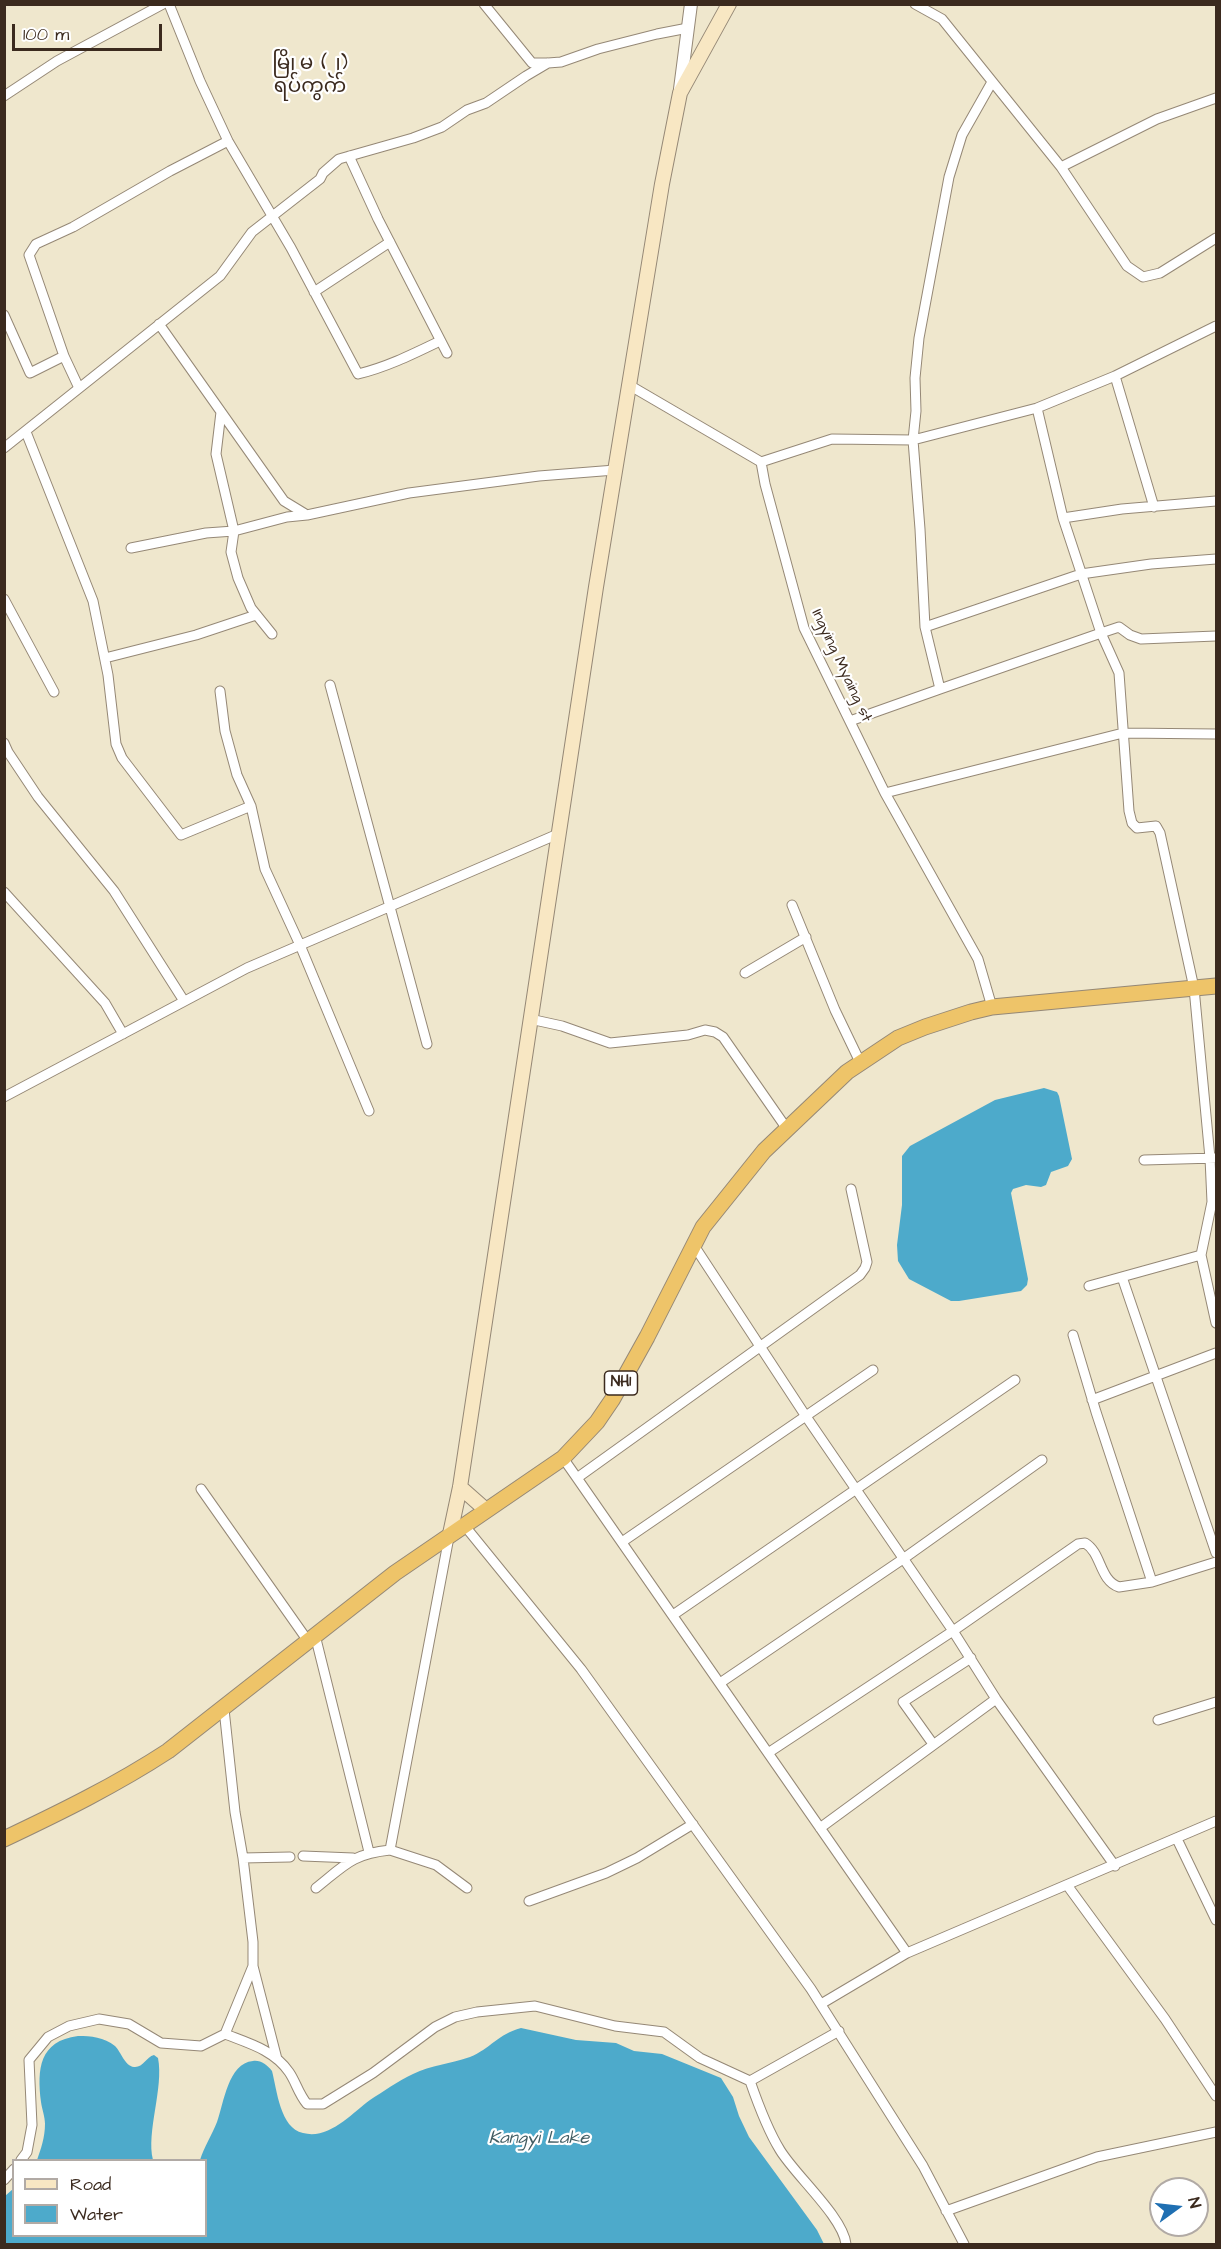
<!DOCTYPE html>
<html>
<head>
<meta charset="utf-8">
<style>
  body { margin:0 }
  #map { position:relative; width:1221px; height:2249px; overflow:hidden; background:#efe7cd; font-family:"Architects Daughter",sans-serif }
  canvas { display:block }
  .frame { position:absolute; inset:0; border:6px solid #3b2a1e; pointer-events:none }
  .legend { position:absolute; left:12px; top:2159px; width:195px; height:78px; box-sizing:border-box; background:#fff; border:2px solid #b1aaa5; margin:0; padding:8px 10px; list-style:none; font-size:18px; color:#3b2a1e }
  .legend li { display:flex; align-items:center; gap:12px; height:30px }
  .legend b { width:30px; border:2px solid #b1aaa5 }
  .north { position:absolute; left:1149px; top:2177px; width:60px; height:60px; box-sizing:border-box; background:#fff; border:2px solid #b1aaa5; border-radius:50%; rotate:75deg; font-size:16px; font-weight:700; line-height:24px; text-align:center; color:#3b2a1e }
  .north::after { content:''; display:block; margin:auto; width:21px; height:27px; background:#1f6fb2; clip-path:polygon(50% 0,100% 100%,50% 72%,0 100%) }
  .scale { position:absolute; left:12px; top:24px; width:150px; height:27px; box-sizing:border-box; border:3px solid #3b2a1e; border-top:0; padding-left:8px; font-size:18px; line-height:21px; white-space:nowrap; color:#3b2a1e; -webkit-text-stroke:4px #fff; paint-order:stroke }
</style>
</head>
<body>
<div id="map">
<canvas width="1221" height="2249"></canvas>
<div class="frame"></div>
<ul class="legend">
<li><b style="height:8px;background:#f8e7c3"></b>Road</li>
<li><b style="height:16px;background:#4daacb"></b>Water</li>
</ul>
<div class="north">N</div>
<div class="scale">100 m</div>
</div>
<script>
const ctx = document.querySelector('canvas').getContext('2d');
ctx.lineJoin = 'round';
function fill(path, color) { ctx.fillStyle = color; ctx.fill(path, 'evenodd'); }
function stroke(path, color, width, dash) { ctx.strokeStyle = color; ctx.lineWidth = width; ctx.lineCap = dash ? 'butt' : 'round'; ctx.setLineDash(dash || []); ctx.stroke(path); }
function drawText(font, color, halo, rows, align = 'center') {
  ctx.font = font + ' "Architects Daughter","Noto Sans Myanmar",sans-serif'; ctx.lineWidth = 4.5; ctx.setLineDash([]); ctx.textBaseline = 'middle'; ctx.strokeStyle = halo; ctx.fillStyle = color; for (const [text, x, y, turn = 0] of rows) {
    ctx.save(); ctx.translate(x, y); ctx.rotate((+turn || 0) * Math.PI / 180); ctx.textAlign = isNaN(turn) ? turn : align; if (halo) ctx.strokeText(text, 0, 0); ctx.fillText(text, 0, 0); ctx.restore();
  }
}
const water = new Path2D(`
  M1044,1088l13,4 2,4 13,63 -4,7 -17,6 -5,13 -5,2 -15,-2 -13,4 -2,4 17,86 -1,6 -6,6 -62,10h-8l-42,-22 -11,-18 -1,-16 5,-40v-49l8,-10 85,-46z
  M521,2028l55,12 40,3 18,8 28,3 59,24 12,19 6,19 10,21 68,93 7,14h-819v-48l8,-7 1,47h192v-76h-6c4,-13 12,-25 17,-38 7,-19 11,-59 36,-61 8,-1 14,4 19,10 5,19 8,57 31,62 26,7 49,-20 67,-33 14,-9 28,-19 43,-26 18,-9 38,-10 57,-17 20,-8 28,-23 51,-29z
  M78,2036c13,0 26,1 37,10 6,6 10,20 19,21 9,1 12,-10 20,-12l4,3c6,30 -12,74 -5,102h-116c4,-11 8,-23 8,-36 0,-7 -3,-15 -4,-22 -4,-33 -2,-61 37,-66z`);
const minor = new Path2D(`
  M169,4l31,77 28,60 63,107 67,126c29,-7 55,-20 82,-33
  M484,4l48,59h15
  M915,4l27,15 119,148 66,99 16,11 17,-4 56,-35
  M992,82l-30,53 -13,42 -30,161 -4,40 1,33 -3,29 7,89 5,98 15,62 161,-56 -38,-115 -26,-110
  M4,96l53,-35 106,-57
  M349,156l29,63 69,134
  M1061,167l96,-48 59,-21
  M314,292l76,-50
  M4,315l26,58 34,-17
  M159,324l125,177 23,14 102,-22 130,-17 76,-6
  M1115,376l39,131
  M629,385l132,77 4,22 39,144 81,165 93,166 14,48
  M79,388l-15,-32 -35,-101 7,-11 37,-17 97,-56 58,-30
  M221,412l-5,42 18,77 -3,21 7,26 13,30 21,26
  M26,432l67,169 15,74 8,69 6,14 59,77 70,-29
  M4,448l216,-172 32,-44 68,-53 3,-6 16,-14 74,-21 29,-11 25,-17 19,-7 40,-27 22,-13 13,-1 37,-13 59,-15 31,-6
  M761,462l71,-23 81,1 124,-32 78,-32 101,-50
  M1063,518l59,-9 94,-8
  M131,548l75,-15 28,-2 53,-14 20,-2
  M4,599l50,93
  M925,627l156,-53 70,-10 65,-5
  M1216,636l-75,3 -11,-4 -11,-8 -18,6 18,40 10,138 3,12 5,5 19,-2 4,7 34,155 16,170 2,44 -11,53 15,68
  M105,658l91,-23 60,-20
  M330,685l97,359
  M220,691l5,40 12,44 14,31 14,63 35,76 69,166
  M850,721l90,-32
  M4,743l4,9 30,45 76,94 70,110
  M885,793l238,-60 93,1
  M4,892l101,111 18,31
  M792,905l43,105 25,52
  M745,973l61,-36
  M530,1019l32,7 48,17 78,-8 17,-5 10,2 8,5 64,92
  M4,1097l243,-129 311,-134
  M1144,1160l72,-2
  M693,1244l112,171 148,216 43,68 119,167
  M1122,1277l94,276
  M1089,1286l112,-31
  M1073,1335l23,77 56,170
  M1092,1400l124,-47
  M563,1458l14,20 283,-203 5,-7 2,-6 -16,-73
  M577,1478l330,475
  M201,1489l107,152
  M464,1525l117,144 230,320 112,177 41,78
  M622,1542l251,-172
  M673,1615l342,-235
  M315,1635l54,217
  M720,1683l183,-124 139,-99
  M1158,1720l58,-18
  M933,1744l-30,-42 68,-44
  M768,1753l185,-122 125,-87 7,-1c17,10 14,37 34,44l33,-5 64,-20
  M820,1828l176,-129
  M1177,1839l39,81
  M390,1850l46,15 31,23
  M303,1856l50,2
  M243,1858l47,-1
  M1067,1885l98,134 51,77
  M316,1888c29,-23 36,-34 74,-38l59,-313
  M529,1901l77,-28 31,-15 56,-34
  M253,1966l24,93
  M821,2004l86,-51 309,-132
  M225,2034c23,9 49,16 64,38 7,10 9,21 18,32h16l50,-31 62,-46 20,-10 22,-5 58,-6 80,20 49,6 36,26 50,23c8,23 17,48 30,69 15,25 63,67 66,94
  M750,2081l89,-50
  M21,2160l6,-8 5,-27 -3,-65 19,-23 21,-11 30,-7 30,5 32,19 40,3 24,-12 28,-68v-24l-10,-84 -8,-46 -11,-103
  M4,2180l10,-11
  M946,2211l151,-54 119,-25`);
const tertiary = new Path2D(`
  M680,89l11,-85`);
const secondary = new Path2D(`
  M460,1487l26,23
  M450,1534l10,-47 136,-900 66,-403 18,-91 49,-89`);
const trunk = new Path2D(`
  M4,1839c57,-27 112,-54 164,-88l227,-178 168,-115 34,-36 15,-22 35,-63 56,-110 61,-76 83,-79 51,-34 27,-11 46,-15 21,-5 224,-21`);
const shields = [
  [621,1383,33]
];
const shieldNames = [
  ["NH1",621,1383]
];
const streetNames = [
  ["Ingying Myaing st",841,666,65]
];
const waterNames = [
  ["Kangyi Lake",539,2139]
];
const quarterNames = [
  ["မြို့မ (၂)",310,65],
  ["ရပ်ကွက်",310,88]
];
fill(water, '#4daacb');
stroke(minor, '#958876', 11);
stroke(tertiary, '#958876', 14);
stroke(secondary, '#958876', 16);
stroke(trunk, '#958876', 17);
stroke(minor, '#fff', 9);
stroke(tertiary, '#fff', 12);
stroke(secondary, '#f8e7c3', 14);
stroke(trunk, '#eec469', 15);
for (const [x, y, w] of shields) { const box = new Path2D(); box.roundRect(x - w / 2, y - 12, w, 24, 4.5); ctx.fillStyle = '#fff'; ctx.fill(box); stroke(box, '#3b2a1e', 1.5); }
drawText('bold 15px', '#3b2a1e', null, shieldNames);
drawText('16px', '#3b2a1e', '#fff', streetNames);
drawText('italic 18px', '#425d63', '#fff', waterNames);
drawText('20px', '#3b2a1e', '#fff', quarterNames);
</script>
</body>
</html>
